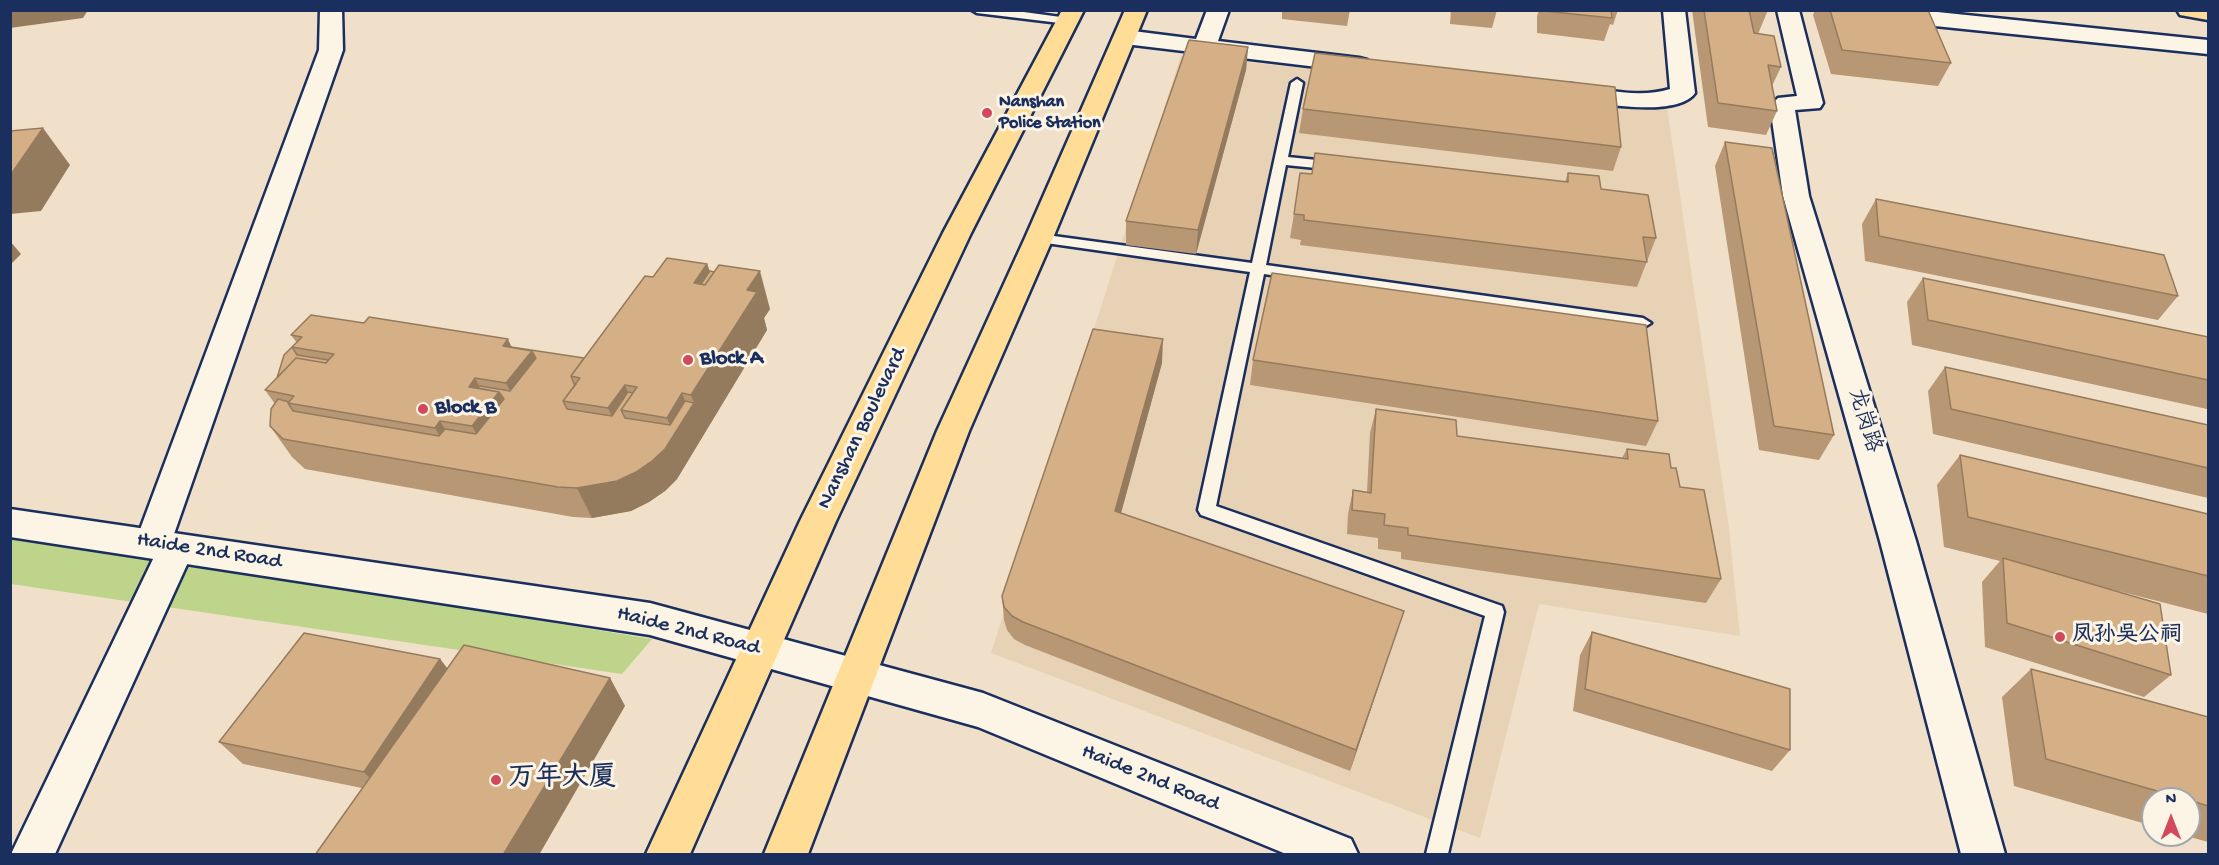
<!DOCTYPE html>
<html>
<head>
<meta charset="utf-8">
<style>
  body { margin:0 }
  #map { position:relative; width:2219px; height:865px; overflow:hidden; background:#f0e0c9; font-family:"Gochi Hand",sans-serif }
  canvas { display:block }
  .frame { position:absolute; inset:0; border:12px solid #1b2f5e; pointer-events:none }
  .north { position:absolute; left:2141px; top:787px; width:60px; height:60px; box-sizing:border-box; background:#fcf5e5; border:2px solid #a2a6af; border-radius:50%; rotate:0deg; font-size:16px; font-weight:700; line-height:24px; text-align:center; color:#1b2f5e }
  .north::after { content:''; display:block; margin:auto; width:21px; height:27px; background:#d1495b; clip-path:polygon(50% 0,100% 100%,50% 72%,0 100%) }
</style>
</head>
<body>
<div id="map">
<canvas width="2219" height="865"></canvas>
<div class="frame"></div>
<div class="north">N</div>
</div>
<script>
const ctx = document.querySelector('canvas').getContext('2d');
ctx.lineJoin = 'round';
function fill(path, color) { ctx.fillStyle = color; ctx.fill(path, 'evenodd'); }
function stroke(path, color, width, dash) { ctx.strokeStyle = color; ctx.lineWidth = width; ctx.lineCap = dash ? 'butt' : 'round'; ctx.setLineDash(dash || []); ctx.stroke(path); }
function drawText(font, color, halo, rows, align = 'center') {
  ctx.font = font + ' "Gochi Hand","LXGW WenKai TC",sans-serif'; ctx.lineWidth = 6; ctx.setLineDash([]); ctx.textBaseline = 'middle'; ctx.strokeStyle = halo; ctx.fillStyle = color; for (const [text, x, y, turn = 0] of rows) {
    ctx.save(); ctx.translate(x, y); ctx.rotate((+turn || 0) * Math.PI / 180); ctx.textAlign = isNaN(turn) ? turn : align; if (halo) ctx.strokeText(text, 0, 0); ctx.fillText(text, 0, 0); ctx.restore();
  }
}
const built = new Path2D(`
  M1181,55l486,52 62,421 11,108 -201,-32 -59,234 -489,-185z`);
const green = new Path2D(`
  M11,537l122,17 519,85 -30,35 -611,-90z`);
const service = new Path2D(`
  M972,10h37l59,8 6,3 -6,3 -91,-11z
  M1297,79l6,4 -15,74 48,5 7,4 -7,4 -50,-5 -20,100 377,53 8,5 -8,5 -379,-54 -48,232 286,100 2,6 -56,242h-22l59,-238 -284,-101 -3,-5 52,-238 -211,-30 -7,-4 7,-4 213,29 39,-180z`);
const minor = new Path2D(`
  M320,10h22l1,40 -169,484 16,3 5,10 -140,307h-44l143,-297 -14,-4 -5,-10 184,-493z
  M1207,10h22l-11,31 141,17 8,2 4,5 -4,5 -8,2 -234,-28 -8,-2 -3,-5 3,-5 8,-2 71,9z
  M1663,10h22l10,83c-18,26 -106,10 -133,3l-3,-5 3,-5 9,-2c31,5 68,15 99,5z
  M1777,10h22l24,93 -3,5 -25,2 14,86 107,345 89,313h-44l-81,-313 -97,-345 -13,-90 8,-8 19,-2z
  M1836,10h82l290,30v14l-361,-37 -8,-2z`);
const tertiary = new Path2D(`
  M10,509l640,94 333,90 368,146 7,15h-72l-308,-127 -328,-92 -640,-98z`);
const primary = new Path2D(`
  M1062,10h22l-113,223 -135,288 -146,333h-44l154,-333 143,-288z
  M1125,10h22l-94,228 -84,193 -161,423h-44l173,-423 88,-193z
  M2177,10h31v10l-28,-5z`);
const wall = new Path2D(`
  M1282,10h68l-3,16 -65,-7z
  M1451,10h46l-5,18 -42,-4z
  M1539,10h79l-5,15 -3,-1 -6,17 -67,-8v-17z
  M1692,10h76l-10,24 23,33 -9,19 5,25 -11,24 -58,-8z
  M1815,10h113l23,53 -13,23 -107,-12 -18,-59z
  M1248,47l-2,23 -50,184 -70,-9v-24z
  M1303,109l318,38 -8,24 -314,-38z
  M1725,142l109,293 -15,25 -60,-10 -44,-284z
  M1568,173l33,16 55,49 -19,49 -337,-42 1,-5 -11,-2 4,-24 18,-40 253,8z
  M1876,199l302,97 -20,24 -293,-59 -3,-37z
  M707,264l3,7 60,38 -6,9 3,12 -90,149 -12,12 -16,11 -18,9 -39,7 -19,-1 -268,-48 -13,-12 -22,-31 5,-22 -10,-14 12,-12 7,-23 13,-12 -6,-8 220,12 73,11 69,-81z
  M1923,278l285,59v71l-1,1 -295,-64 -5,-43z
  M1253,360l405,61 -12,25 -396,-61z
  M1162,363l-41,150 283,98 -54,160 -325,-126 -11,-6 -7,-9 -3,-10 -2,-24z
  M1945,367l263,58v73l-275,-64 -5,-43z
  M1376,409l81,27 165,22 5,-9 44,19 50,111 -15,24 -305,-44v-7l-23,-3v-11l-31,-4 1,-20 5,-24 14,2 3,-59z
  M1960,455l248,59v100l-113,-29 76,90 -27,22 -159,-50 -3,-65 18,-21 -56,-14 -7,-62z
  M1592,632l198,118 -18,21 -199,-60 7,-56z
  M440,659l7,9 163,10 15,28 -263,82 -119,-24 -24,-22z
  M2031,669l177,48v125l-25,-7h6v-36h-36v27l-139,-40 -12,-89z`);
const shadedWall = new Path2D(`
  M10,10h78l-5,8 -73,10z
  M1248,47l-2,23 -50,184 2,-24z
  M43,128l27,37 -29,46 -31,3v-41z
  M10,241l11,13 -11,11z
  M707,264l7,20 3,39 -23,-40z
  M760,271l10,38 -6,9 3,12 -90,149 -12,12 -16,11 -18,9 -39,7 -15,-30 97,-53 -7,-17 15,-25 7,18 5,-8 -3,-8 56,-105z
  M508,339l7,16 -12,-9z
  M1163,339l-1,24 -47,172v-24z
  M532,351l18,38 -24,32 -20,-38z
  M475,378l10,19 -16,-10z
  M625,385l8,20 -12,5 4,36 -17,-38z
  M499,392l20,38 -26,34 -21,-38z
  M440,421l23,38 -6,7 -22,-38z
  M1404,611l-8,23 -46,137 6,-21z
  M440,659l17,22 -73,112 -20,-21z
  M610,678l15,28 -86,149h-36z`);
const building = new Path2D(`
  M1611,10l1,8 -68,-7v-1z
  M1704,10h45l5,23 20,3 7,31 -13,-2 9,46 -59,-8z
  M1830,10h98l23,53 -109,-13z
  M1189,40l59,7 -50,183 -72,-9z
  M1315,53l300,34 6,60 -318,-38z
  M43,128l-31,45h-2v-42z
  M1725,142l47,6 62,287 -60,-9z
  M1315,153l253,29v-9l31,3 2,13 47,6 8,43 -13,-1 4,25 -343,-42v-5l-10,-1 6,-41 12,1z
  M1876,199l288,56 14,41 -299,-60z
  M667,258l40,6 -13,19 11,2 14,-20 41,6 -13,19 10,2 -66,103 -9,-2 -15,25 -46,-8 16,-23 -12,-2 -17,23 -45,-7 17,-23 -9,-2 74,-100 8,1z
  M710,271l4,1 -9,13 -4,-1z
  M1272,273l374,52 12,96 -405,-61z
  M1923,278l285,59v43l-280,-60z
  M311,315l53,8 5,-6 139,22 -5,7 29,5 -26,32 -31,-5 -6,9 30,5 -27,34 -32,-5 -5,7 -147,-25 6,-7 -29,-6 31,-32 30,5 8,-9 -42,-7 10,-10 -11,-2z
  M1093,329l70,10 -48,172 289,100 -48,139 -333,-128 -11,-6 -8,-9 -2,-11z
  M292,347l5,8 31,5 -2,3 -30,-5 -19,20 7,-23z
  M511,347l73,11 -13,18 3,8h2l-13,17 4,8 45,7 16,-24 5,1 -12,17 4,8 45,7 15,-24 9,2 -29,46 -13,12 -16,11 -19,9 -40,7 -19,-1 -275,-48 -13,-13 1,-17 7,-10 11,3 -1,1 5,8 146,25 6,-7 31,5 28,-35 -5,-7 -21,-4 2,-2 30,5 26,-33 -4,-7z
  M1945,367l263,58v43l-257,-59z
  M1376,409l80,11 1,16 171,23 -1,-10 42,5 2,14h5l4,19 24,3 17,89 -313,-44v-7l-24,-3 1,-11 -33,-4 1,-20 18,3z
  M1960,455l248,59v62l-240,-59z
  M2003,558l157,46 11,71 -164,-52z
  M1592,632l198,57v61l-205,-61z
  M304,633l136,26 -76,113 -145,-30z
  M464,645l146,33 -107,177h-188z
  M2031,669l177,48v89l-19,-6v-1h-4l-139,-40z`);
const markers = [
  [987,113,6,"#d1495b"],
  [688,360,6,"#d1495b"],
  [423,409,6,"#d1495b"],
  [2060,637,6,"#d1495b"],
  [496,780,6,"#d1495b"]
];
const farPoinames = [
  ["Nanshan",999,103],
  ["Police Station",999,124]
];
const poiNames = [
  ["Block A",700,360],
  ["Block B",435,409],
  ["凤孙吴公祠",2072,637]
];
const streetNames = [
  ["龙岗路",1863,421,73],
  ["Nanshan Boulevard",863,429,-64],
  ["Haide 2nd Road",209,552,9],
  ["Haide 2nd Road",688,632,14],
  ["Haide 2nd Road",1150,779,22]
];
const nearPoinames = [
  ["万年大厦",508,780]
];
fill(built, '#e8d2b5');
fill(green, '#bdd48a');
stroke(service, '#1b2f5e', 5);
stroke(minor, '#1b2f5e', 5);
stroke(tertiary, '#1b2f5e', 5);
stroke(primary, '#1b2f5e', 5);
fill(service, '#fcf5e5');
fill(minor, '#fcf5e5');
fill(tertiary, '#fcf5e5');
fill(primary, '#ffdd96');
fill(wall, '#b79774');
fill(shadedWall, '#957b5e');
fill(building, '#d5b087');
stroke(building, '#957b5e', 1.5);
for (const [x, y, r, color] of markers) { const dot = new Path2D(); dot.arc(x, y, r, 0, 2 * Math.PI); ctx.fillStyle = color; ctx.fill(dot); stroke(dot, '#fcf5e5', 2); }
drawText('bold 18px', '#1b2f5e', '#fcf5e5', farPoinames, 'left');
drawText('bold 22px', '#1b2f5e', '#fcf5e5', poiNames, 'left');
drawText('22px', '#1b2f5e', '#fcf5e5', streetNames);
drawText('bold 27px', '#1b2f5e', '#fcf5e5', nearPoinames, 'left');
</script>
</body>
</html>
